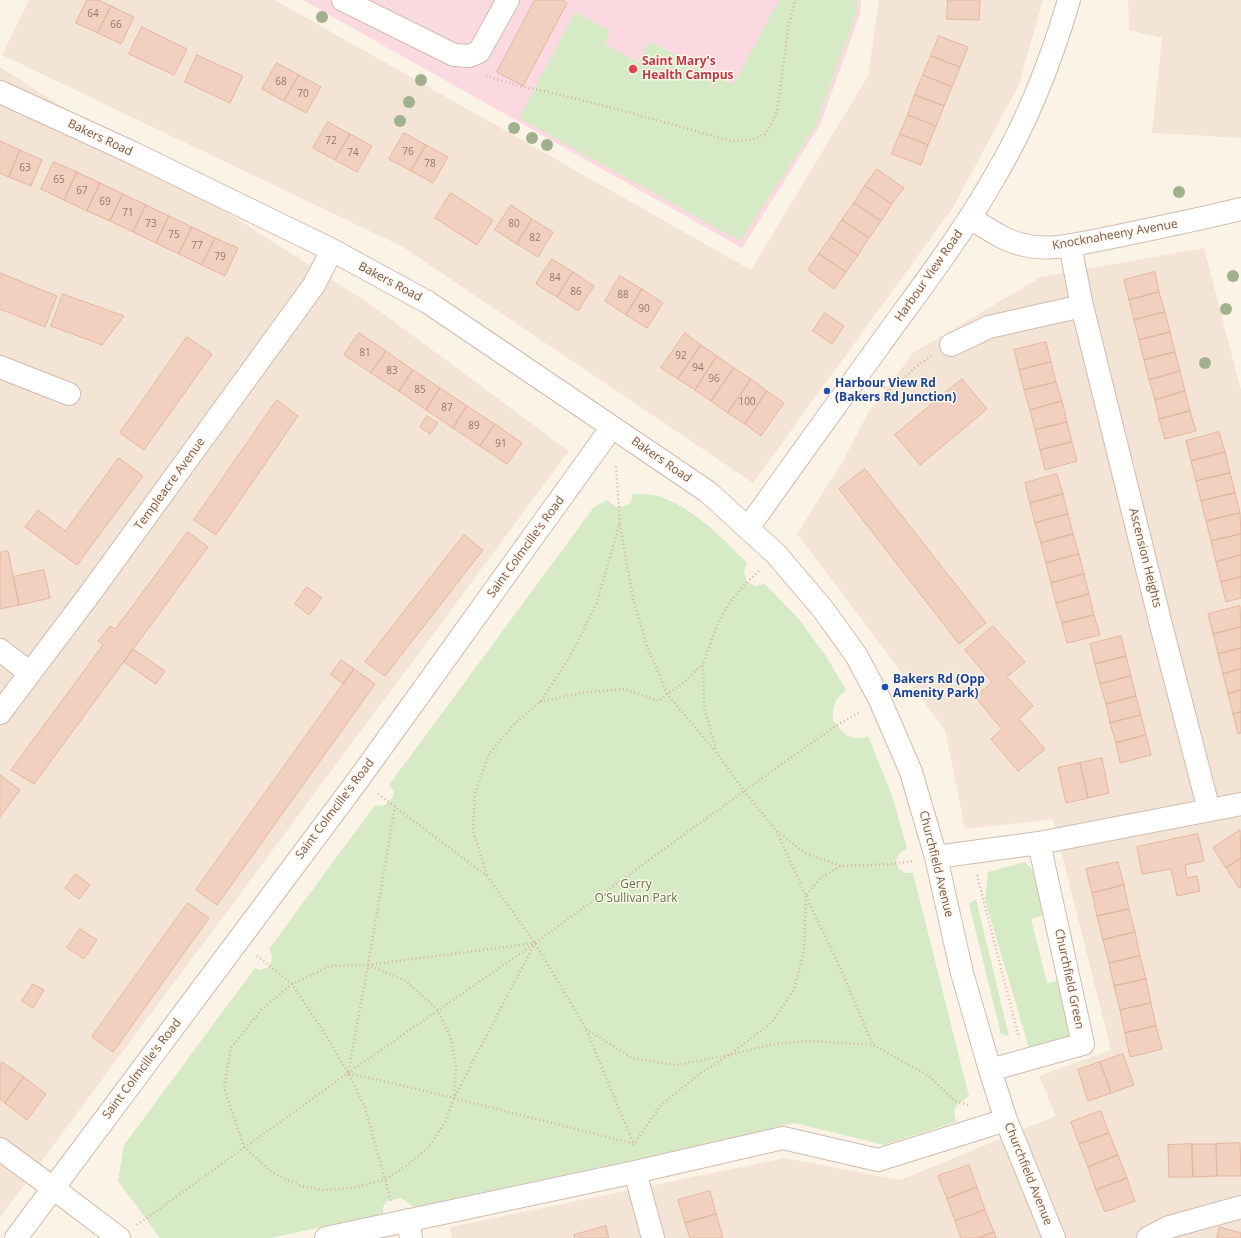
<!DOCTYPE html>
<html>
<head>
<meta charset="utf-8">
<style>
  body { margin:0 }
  canvas { display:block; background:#fcf3e7 }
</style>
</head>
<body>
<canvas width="1241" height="1238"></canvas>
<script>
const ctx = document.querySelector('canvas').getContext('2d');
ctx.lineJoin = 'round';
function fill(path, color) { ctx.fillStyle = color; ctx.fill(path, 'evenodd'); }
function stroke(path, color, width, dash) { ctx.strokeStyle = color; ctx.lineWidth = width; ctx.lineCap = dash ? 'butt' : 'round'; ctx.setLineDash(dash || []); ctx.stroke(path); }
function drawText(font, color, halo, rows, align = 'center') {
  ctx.font = font + ' "Open Sans",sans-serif'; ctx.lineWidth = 3; ctx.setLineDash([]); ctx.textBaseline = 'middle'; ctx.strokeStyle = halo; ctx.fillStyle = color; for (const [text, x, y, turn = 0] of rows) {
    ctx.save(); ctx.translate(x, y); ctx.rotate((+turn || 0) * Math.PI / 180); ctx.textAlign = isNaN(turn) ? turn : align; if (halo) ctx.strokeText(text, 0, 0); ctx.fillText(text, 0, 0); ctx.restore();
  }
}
const residential = new Path2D(`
  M29,0h246l476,270 117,-194 11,-76h164l-24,85 -67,124 -199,274 -350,-236 -401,-192z
  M1128,0h113v138l-89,-5 10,-95 -33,-8z
  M0,67l370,237 199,147 -569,766z
  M1204,248l37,142v848h-789l-2,-11 335,-69 115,22 156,-64 -17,-40 72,-26 -58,-231 -88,10 -20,-99 -148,-196 47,-75 24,-46 45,-60 128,-76z`);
const medical = new Path2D(`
  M303,0h558l-1,14 -40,111 -78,123z`);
const green = new Path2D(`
  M779,0h79l-2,14 -41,113 -75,114 -221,-123 56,-106 35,19 -5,13 34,19 10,-22 84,44z
  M633,494c8,0 17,0 25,2 36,12 63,41 89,67l-3,9 3,10 9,4 9,-2 33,34 28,38 20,34c-12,10 -13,14 -13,30 9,13 18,23 35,16l24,59 15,53 -7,5 -4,7 2,8 7,5h8l56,223 -9,6 -6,8 2,12 -72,23 -89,-22 -143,33 -238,51 -13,-9 -14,3 -4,6v7l-113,24h-110l-42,-57 6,-36 131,-177 5,2 7,-2 4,-6 1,-6 -3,-7 106,-144 8,1c7,-4 10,-7 11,-15l-5,-6 205,-278 13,-7 9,7 10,-1 5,-4z
  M1025,862l7,7 14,46 -15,4 16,64 16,-3 12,56 -46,12 -44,-148 3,-28z
  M976,899l33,137 -8,-2 -32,-130z`);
const building = new Path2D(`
  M87,0h11l13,6 -13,27 -22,-10z
  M535,0h27l5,3 -44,83 -26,-14z
  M948,0h32l-1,20 -32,-1z
  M111,6l23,11 -13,27 -23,-11z
  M142,27l45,22 -13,26 -45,-21z
  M939,36l29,11 -8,20 -29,-11z
  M197,55l46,21 -13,27 -45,-21z
  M931,56l29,11 -8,20 -29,-12z
  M277,63l22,12 -15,26 -22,-12z
  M299,75l22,12 -15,26 -22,-12z
  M923,75l29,12 -8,19 -29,-11z
  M915,95l29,11 -8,20 -28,-11z
  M908,115l28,11 -8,19 -28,-11z
  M328,122l22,12 -15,26 -22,-12z
  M404,133l22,12 -15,26 -22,-12z
  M350,134l22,12 -15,26 -22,-12z
  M900,134l28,11 -7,20 -29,-11z
  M0,141l20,9 -11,27 -9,-4z
  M426,145l22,12 -15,26 -22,-12z
  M20,150l22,10 -11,26 -22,-9z
  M54,162l23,10 -13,28 -23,-11z
  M877,169l27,19 -12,16 -27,-18z
  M77,172l23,11 -13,28 -23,-11z
  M100,183l23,11 -13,27 -23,-10z
  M865,186l27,18 -11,17 -27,-18z
  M451,193l42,27 -16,25 -42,-27z
  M123,194l23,11 -13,27 -23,-11z
  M854,203l27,18 -12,17 -27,-18z
  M146,205l23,11 -13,27 -23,-11z
  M511,205l21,14 -15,25 -22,-14z
  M169,216l23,11 -13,27 -23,-11z
  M532,219l21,13 -15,25 -21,-13z
  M842,220l27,18 -11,17 -27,-18z
  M192,227l23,11 -13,27 -23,-11z
  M831,237l27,18 -12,17 -27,-18z
  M215,238l23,10 -13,28 -23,-11z
  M819,254l27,18 -12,17 -26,-19z
  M552,259l21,13 -16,25 -21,-13z
  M573,272l21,14 -16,25 -21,-14z
  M1155,272l4,20 -30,8 -5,-20z
  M0,273l57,23 -12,31 -45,-18z
  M620,276l22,13 -16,26 -21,-14z
  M642,289l21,14 -16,25 -21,-13z
  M1159,292l6,20 -31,8 -5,-20z
  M63,294l61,22 -22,29 -51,-19z
  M1165,312l5,20 -31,8 -5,-20z
  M825,313l19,13 -12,18 -19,-13z
  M1170,332l5,20 -31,8 -5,-20z
  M359,333l27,18 -15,22 -27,-18z
  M685,333l16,12 -23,34 -17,-11z
  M187,337l25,17 -68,96 -24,-17z
  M1046,342l5,20 -32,8 -5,-20z
  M701,345l16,11 -22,34 -17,-11z
  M386,351l27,19 -14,21 -28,-18z
  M1175,352l5,19 -31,9 -5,-20z
  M717,356l17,12 -23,33 -16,-11z
  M1051,362l5,20 -32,8 -5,-20z
  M734,368l17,11 -23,34 -17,-12z
  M413,370l27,18 -14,22 -27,-19z
  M1180,371l5,20 -30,9 -6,-20z
  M751,379l16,12 -22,33 -17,-11z
  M962,379l25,30 -67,56 -25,-30z
  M1056,382l6,19 -32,9 -6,-20z
  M440,388l27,18 -14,22 -27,-18z
  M767,391l17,12 -23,33 -16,-12z
  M1185,391l5,20 -31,8 -4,-19z
  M277,400l21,16 -82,119 -22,-15z
  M1062,401l5,21 -32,8 -5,-20z
  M467,406l28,18 -15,22 -27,-18z
  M1190,411l6,20 -31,8 -6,-20z
  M427,416l11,7 -8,11 -10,-7z
  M1067,422l5,20 -32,8 -5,-20z
  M495,424l27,19 -15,21 -27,-18z
  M1219,432l6,20 -34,9 -5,-20z
  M1072,442l5,19 -32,9 -5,-20z
  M1225,452l5,21 -34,8 -5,-20z
  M119,458l24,18 -66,89 -52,-38 13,-17 27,21z
  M865,469l121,154 -27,21 -120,-155z
  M1230,473l5,20 -34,8 -5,-20z
  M1057,474l6,20 -33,9 -5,-20z
  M1235,493l5,20 -34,8 -5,-20z
  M1063,494l5,20 -33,9 -5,-20z
  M1240,513l1,21 -30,7 -5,-20z
  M1068,514l5,20 -32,9 -6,-20z
  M188,532l20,15 -174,237 -23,-14 92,-125 -5,-4 12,-15 5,3z
  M1073,534l6,20 -33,9 -5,-20z
  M1241,534v21l-25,7 -5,-21z
  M464,535l19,15 -98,126 -20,-14z
  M8,551l11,54 -19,4v-56z
  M1079,554l5,20 -33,9 -5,-20z
  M1241,555v22l-20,5 -5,-20z
  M44,570l6,28 -31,7 -6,-28z
  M1084,574l5,20 -33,9 -5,-20z
  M1241,577v21l-15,4 -5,-20z
  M307,587l15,11 -13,17 -14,-11z
  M1089,594l5,21 -32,8 -6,-20z
  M1240,606l1,21 -28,7 -5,-20z
  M1094,615l6,20 -33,8 -5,-20z
  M993,626l32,36 -18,15 26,29 -14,13 26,30 -27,22 -27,-32 11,-10 -27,-32 17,-15 -27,-32z
  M1241,627v21l-23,6 -5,-20z
  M1121,636l5,20 -31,8 -5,-20z
  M1241,648v21l-18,5 -5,-20z
  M133,649l32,22 -9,13 -32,-22z
  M1126,656l5,20 -31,8 -5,-20z
  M341,660l13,9 -10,15 -13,-9z
  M354,669l21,15 -158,221 -21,-15z
  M1241,669v21l-13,4 -5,-20z
  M1131,676l5,20 -30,8 -6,-20z
  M1241,690v22l-8,2 -5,-20z
  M1136,696l5,19 -31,8 -4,-19z
  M1241,712v21l-3,1 -5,-20z
  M1141,715l5,20 -30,8 -6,-20z
  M1146,735l5,20 -31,8 -4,-20z
  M1102,758l7,35 -21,5 -8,-35z
  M1080,763l8,35 -22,5 -8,-35z
  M0,775l20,15 -20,27z
  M1240,830l1,28 -15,10 -13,-20z
  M1198,834l6,27 -19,4 2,13 10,-2 3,15 -23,5 -6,-27 -29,5 -5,-27z
  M1241,858v29l-2,1 -13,-20z
  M1118,862l6,23 -32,8 -6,-24z
  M76,874l14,11 -11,14 -14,-11z
  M1124,885l5,24 -32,7 -5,-23z
  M188,903l21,15 -96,134 -21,-15z
  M1129,909l6,23 -32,8 -6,-24z
  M80,929l17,11 -13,19 -17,-11z
  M1135,932l5,24 -31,7 -6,-23z
  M1140,956l6,23 -32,7 -5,-23z
  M1146,979l5,24 -31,7 -6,-24z
  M33,984l11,6 -11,18 -11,-7z
  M1151,1003l5,23 -31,7 -5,-23z
  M1156,1026l6,23 -32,8 -5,-24z
  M1123,1054l11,31 -23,8 -11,-31z
  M2,1062l22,15 -19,26 -5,-4v-35z
  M1100,1062l11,31 -23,8 -10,-31z
  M24,1077l22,17 -19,26 -22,-17z
  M1101,1111l8,22 -30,11 -8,-22z
  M1109,1133l9,22 -30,12 -9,-23z
  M1240,1143l1,33h-24l-1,-32z
  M1192,1144h24l1,32 -24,1z
  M1192,1144l1,33h-24l-1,-32z
  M1118,1155l9,23 -31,12 -8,-23z
  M969,1165l8,22 -30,12 -9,-23z
  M1127,1178l8,23 -30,11 -9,-22z
  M977,1187l8,23 -30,11 -8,-22z
  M710,1191l6,23 -31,9 -7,-23z
  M985,1210l9,22 -15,6h-18l-6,-17z
  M716,1214l7,23 -3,1h-30l-5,-15z
  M606,1226l3,12h-34l-1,-3z
  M1220,1227l21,6v5h-24z
  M994,1232l2,6h-17z`);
const path = new Path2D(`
  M486,76l37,11 26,5 68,17 114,32 20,-1 14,-6 5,-7 7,-16 11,-81 7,-30
  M881,385l8,6 27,-24 15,-11
  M620,524l13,75 14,47 20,48 15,-10 21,-20
  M759,571l-14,13 -16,19 -13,25 -13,36 1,43 13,46 27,38 32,39 30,66 15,-19 20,-11
  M540,702l46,-10 38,-3 35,12 8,-7 48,57
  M378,794l109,82 48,67 51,86 48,116
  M395,806l-27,159 -20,108 106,25 180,46 11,-16 16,-23 41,-33 27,-17 45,-11 36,-3 63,4 56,31 26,25 13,4
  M777,831l28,22 36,13 52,-2 20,-3
  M487,875l-14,-44 2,-38 14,-39 25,-30 26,-22 30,-45 27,-55 23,-80 -4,-57
  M977,875l42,163
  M806,896l35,74 32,75
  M257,956l35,28 35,53 21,36 17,35 26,93
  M368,965l167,-22 -81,155 -9,24 -16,25 -23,19 -20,13 -33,9 -30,2 -22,-4 -28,-13 -29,-26 -20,-59 7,-40 30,-38 31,-26 38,-18 38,-1 38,16 32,29 12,26 6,30 -2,32
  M586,1029l46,29 44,7 53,-10 43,-33 22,-32 10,-39 2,-55
  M137,1225l211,-152 187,-130 209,-152 93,-66 23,-13`);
const minor = new Path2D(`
  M343,0l111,55 15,1 10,-4 29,-52
  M0,92l131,60 162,79 39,19 97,53 279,189 68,62 46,54 34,47 24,45 31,72 25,85 26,116 28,97 16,50 48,118
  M970,218c17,10 34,23 54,27 27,7 57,-2 84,-7 44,-9 89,-18 133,-29
  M1070,245l12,61 79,319 48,185
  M951,345l38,-18 93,-21
  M0,367l69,27
  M748,528c44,-62 89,-124 133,-185 39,-54 80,-107 113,-165 33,-55 57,-117 75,-178
  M0,650l30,23
  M0,713l89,-118 225,-310 18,-35
  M936,857l103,-14 202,-39
  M990,1070l93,-26 -44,-201
  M0,1149l53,39 66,50
  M635,1172l18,66
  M408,1220l3,18
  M16,1238l342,-458 254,-353
  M326,1238l309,-66 148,-34 95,22 128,-40
  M1148,1238l21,-11 72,-20`);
const trees = [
  [322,17],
  [421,80],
  [409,102],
  [400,121],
  [514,128],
  [532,138],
  [547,145],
  [1179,192],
  [1233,276],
  [1226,309],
  [1205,363]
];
const markers = [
  [633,69,5,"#e0444e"],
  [827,391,4,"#1a4fb4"],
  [885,687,4,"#1a4fb4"]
];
const numberNames = [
  ["64",93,14],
  ["66",116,25],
  ["68",281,82],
  ["70",303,94],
  ["72",331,141],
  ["76",408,152],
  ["74",353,153],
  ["78",430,164],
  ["63",25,168],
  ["65",59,180],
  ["67",82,191],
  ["69",105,202],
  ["71",128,213],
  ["73",151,224],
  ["80",514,224],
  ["75",174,235],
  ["82",535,238],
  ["77",197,246],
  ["79",220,257],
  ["84",555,278],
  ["86",576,292],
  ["88",623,295],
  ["90",644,309],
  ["81",365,353],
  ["92",681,356],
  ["94",698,368],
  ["83",392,371],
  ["96",714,379],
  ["85",420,390],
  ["100",747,402],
  ["87",447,408],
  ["89",474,426],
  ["91",501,444]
];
const healthNames = [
  ["Saint Mary's",642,62],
  ["Health Campus",642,76]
];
const streetNames = [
  ["Bakers Road",100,138,25],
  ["Knocknaheeny Avenue",1115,235,-10],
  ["Harbour View Road",929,276,-55],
  ["Bakers Road",390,282,28],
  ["Bakers Road",661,460,35],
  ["Templeacre Avenue",170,484,-54],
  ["Saint Colmcille's Road",526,547,-54],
  ["Ascension Heights",1145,558,76],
  ["Saint Colmcille's Road",335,809,-53],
  ["Churchfield Avenue",936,864,76],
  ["Churchfield Green",1069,979,78],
  ["Saint Colmcille's Road",142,1069,-53],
  ["Churchfield Avenue",1028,1174,68]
];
const transitNames = [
  ["Harbour View Rd",835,384],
  ["(Bakers Rd Junction)",835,398],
  ["Bakers Rd (Opp",893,680],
  ["Amenity Park)",893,694]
];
const parkNames = [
  ["Gerry",636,885],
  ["O'Sullivan Park",636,899]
];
fill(residential, '#f4e4d5');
fill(medical, '#fadae0');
fill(green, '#d6eac5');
fill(building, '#f1d0bf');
stroke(building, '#e4b69f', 1);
stroke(minor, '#d0bcaf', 24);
stroke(path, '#d6b3a2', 2.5, [1, 3]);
stroke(minor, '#fff', 22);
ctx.fillStyle = '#a1b18d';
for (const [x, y] of trees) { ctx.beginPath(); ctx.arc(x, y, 6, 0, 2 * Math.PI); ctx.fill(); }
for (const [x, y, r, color] of markers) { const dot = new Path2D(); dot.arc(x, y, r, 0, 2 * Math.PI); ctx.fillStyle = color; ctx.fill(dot); stroke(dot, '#fff7ed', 1.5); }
drawText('10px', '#957668', null, numberNames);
drawText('bold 12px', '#be3a42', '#fff7ed', healthNames, 'left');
drawText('12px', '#76584b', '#fff7ed', streetNames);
drawText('bold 12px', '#164399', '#fff7ed', transitNames, 'left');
drawText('12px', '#577b43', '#fff7ed', parkNames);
</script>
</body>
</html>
